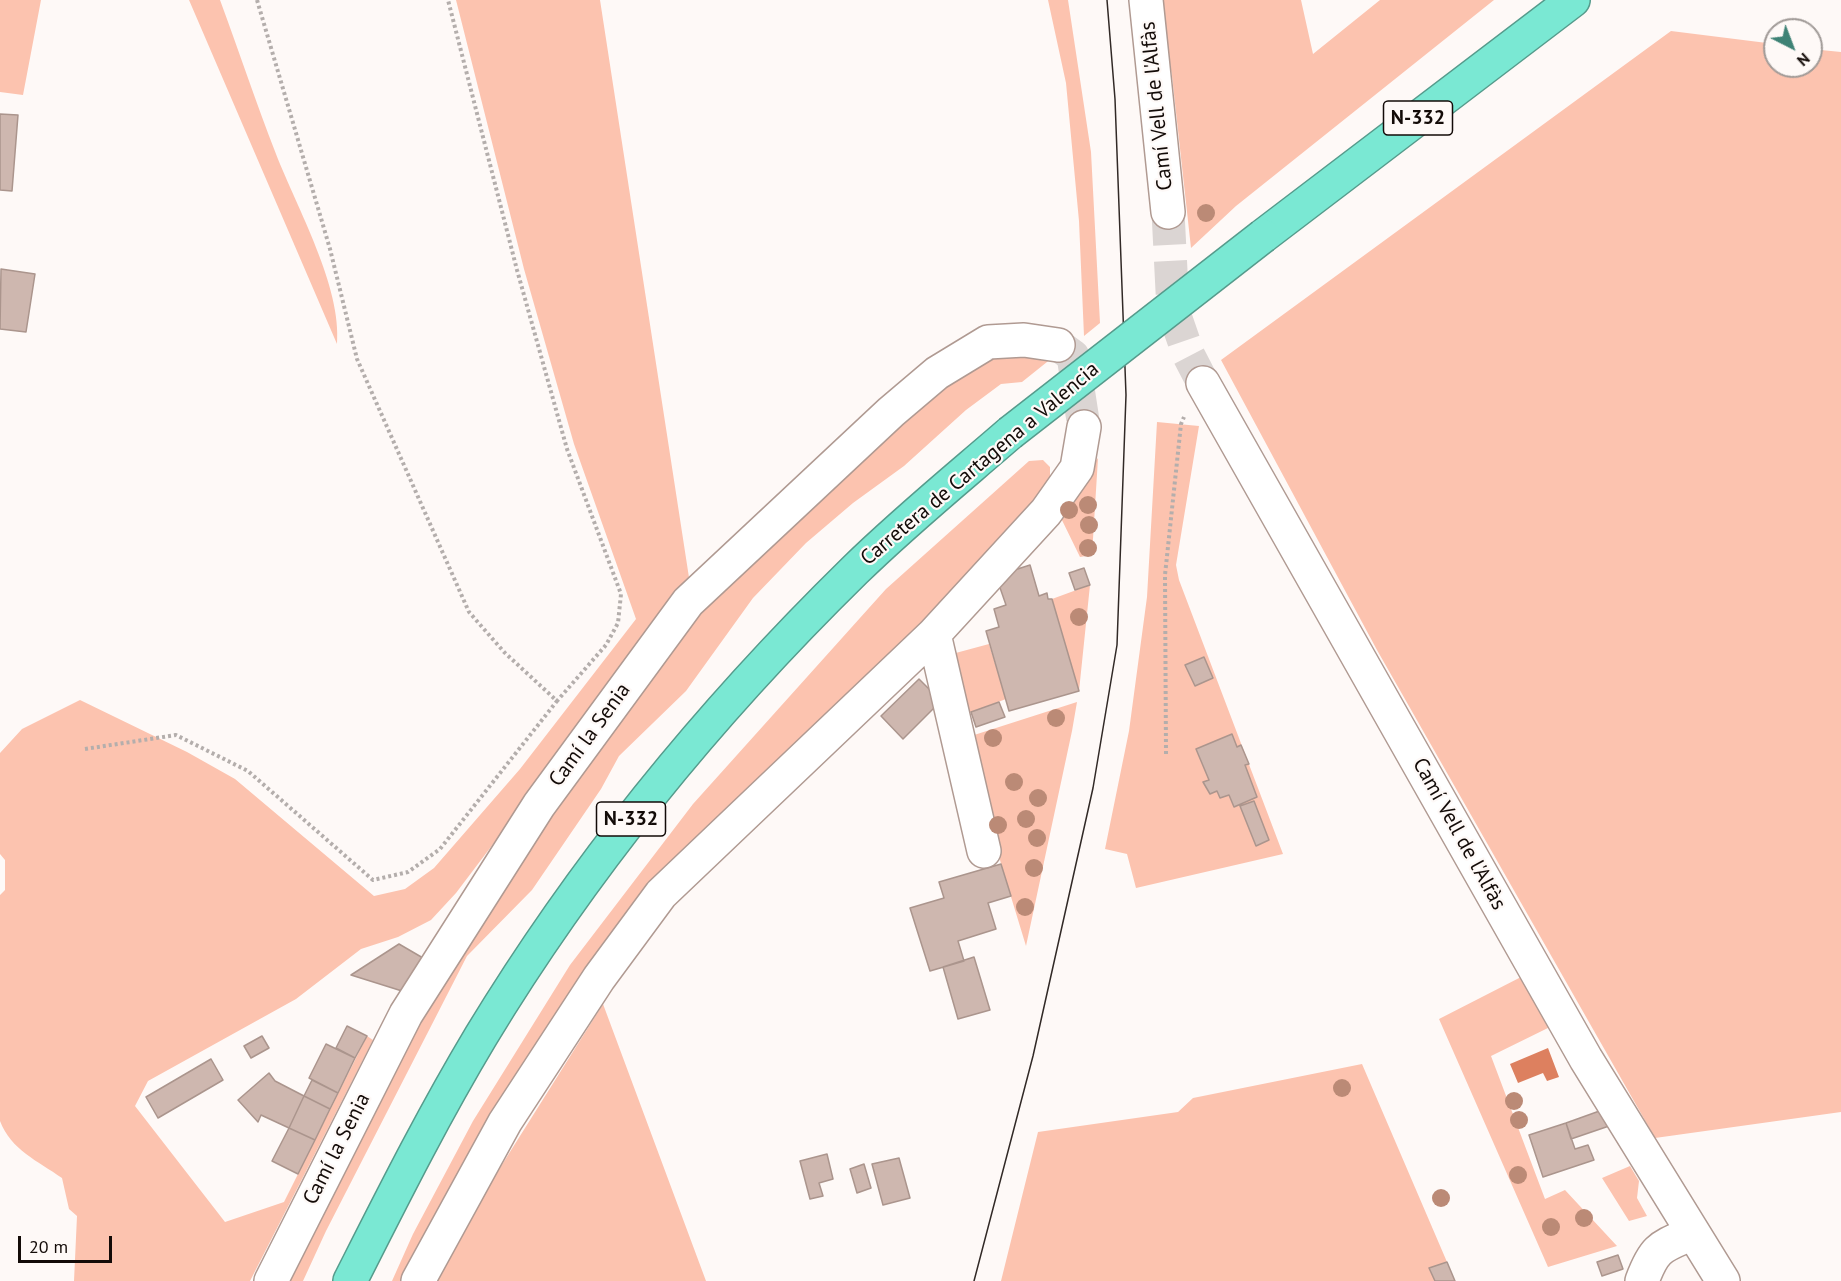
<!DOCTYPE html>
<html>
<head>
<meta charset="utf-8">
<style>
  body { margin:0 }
  #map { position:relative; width:1841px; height:1281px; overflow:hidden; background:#fef9f7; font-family:"PT Sans",sans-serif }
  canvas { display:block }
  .north { position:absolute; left:1763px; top:18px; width:60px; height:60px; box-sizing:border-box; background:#fef9f7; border:2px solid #a09a97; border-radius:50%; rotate:138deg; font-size:16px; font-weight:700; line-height:24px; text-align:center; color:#130b08 }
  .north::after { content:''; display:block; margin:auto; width:21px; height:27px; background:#3e8275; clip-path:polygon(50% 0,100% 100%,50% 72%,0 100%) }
  .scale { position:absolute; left:18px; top:1236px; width:94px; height:27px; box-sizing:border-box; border:3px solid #130b08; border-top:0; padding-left:8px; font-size:18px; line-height:21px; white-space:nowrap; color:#130b08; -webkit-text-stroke:4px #fef9f7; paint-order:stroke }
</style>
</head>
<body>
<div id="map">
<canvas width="1841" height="1281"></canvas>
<div class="north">N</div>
<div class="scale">20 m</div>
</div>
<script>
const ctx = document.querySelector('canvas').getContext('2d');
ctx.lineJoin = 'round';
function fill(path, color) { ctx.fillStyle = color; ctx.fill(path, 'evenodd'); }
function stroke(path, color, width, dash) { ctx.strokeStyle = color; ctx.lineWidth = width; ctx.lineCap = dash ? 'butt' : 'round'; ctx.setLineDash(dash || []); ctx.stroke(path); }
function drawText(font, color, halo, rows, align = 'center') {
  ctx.font = font + ' "PT Sans",sans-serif'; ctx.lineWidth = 4.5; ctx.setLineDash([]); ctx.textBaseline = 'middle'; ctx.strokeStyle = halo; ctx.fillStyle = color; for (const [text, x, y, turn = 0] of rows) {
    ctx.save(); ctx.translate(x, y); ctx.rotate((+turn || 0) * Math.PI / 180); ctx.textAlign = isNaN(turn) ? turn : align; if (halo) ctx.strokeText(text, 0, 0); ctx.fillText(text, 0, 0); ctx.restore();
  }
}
const green = new Path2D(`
  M0,0h41l-18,95 -23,-3z
  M189,0h31c19,51 36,103 56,154 21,54 66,133 61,190z
  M456,0h144l90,584 -234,309 -25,27 -33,17 -37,12 -65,50 -148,82 -13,25 90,116 59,-20 83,-166 6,4 -123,241h-176l3,-65 -8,-7 -7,-31c-24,-17 -51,-28 -62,-57v-226l5,-5v-30l-5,-6v-101l22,-24 58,-29 107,52 48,27 139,117 31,-7 29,-21 86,-99 116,-150 -62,-175 -50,-175z
  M1048,0h20l23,152 9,171 -16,13 -5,-115 -13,-138z
  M1159,0h142l12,54 67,-54h114l-258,206 -45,42 -19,-172z
  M1671,31l104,13v22h36v-17l30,3v1060l-186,26 -278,-488 -156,-290z
  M1005,351l47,7 -30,24 -21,2 -35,26 -62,56 -51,37 -47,40 -53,55 -67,93 -67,65 -18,33 -69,101 -65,66 -141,275 -23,50h-18l73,-157 196,-326 146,-192 236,-222z
  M1157,422l42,4 -23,139 3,15 104,274 -147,34 -9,-34 -22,-5 24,-118 18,-134z
  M1098,458l-6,97 -12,2 -22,-45z
  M1043,460l7,7v21l-40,49 -137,136 -191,179 -278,429h-12l21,-47 60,-113 97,-156 123,-161 193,-215 143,-128z
  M1090,585l-11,106 -27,-92z
  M989,644l17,55 -40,15 -14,-60z
  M1077,702l-5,29 -46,215 -25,-82 -30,-128z
  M1523,976l29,50 -61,30 54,143 20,-9 52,56 -69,21 -109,-248z
  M603,1004l103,277h-273l26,-48z
  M1362,1064l85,198 -18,6 6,13h-434l37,-149 140,-20 15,-14z
  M1630,1166l9,15 -2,17 10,18 -18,5 -27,-43z`);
const water = new Path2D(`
  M1548,1048l11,29 -12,4 -4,-8 -25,10 -8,-19z`);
const building = new Path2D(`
  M0,114l18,1 -6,76 -12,-1z
  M1,269l34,5 -9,58 -26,-3z
  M1030,565l9,31 8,-3 1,6h4l27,92 -70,20 -23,-80 13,-4 -5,-18 12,-4 -9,-26 5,-5z
  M1084,568l6,17 -15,5 -6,-17z
  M1204,657l9,21 -18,8 -10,-21z
  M919,679l22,22 -38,38 -22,-23z
  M999,702l6,15 -29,10 -5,-15z
  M1232,734l5,13 4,-2 8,19 -4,1 12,32 -23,10 -5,-12 -9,3 -3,-7 -7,3 -7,-12 6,-2 -13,-31z
  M1254,801l15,39 -13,6 -16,-40z
  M1001,864l10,32 -23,7 8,26 -38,12 6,20 -34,10 -20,-63 34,-10 -5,-16z
  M399,944l24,14 -21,33 -51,-16z
  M974,957l16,53 -32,9 -15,-52z
  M347,1026l20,10 -12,22 -19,-10z
  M262,1036l7,12 -18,10 -7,-12z
  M326,1044l29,14 -17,35 -29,-15z
  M211,1059l12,21 -65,38 -12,-21z
  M269,1073l6,8 29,15 -15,32 -28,-13 -3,7 -20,-22z
  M312,1080l26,13 -8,16 -26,-13z
  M304,1096l26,13 -15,31 -26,-12z
  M1605,1109l7,16 -41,14 -5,-16z
  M1566,1123l9,26 13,-4 6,15 -51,17 -14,-42z
  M289,1128l26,12 -17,34 -26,-13z
  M827,1154l6,25 -14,4 4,13 -13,3 -10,-38z
  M899,1158l11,40 -27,7 -11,-41z
  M864,1164l7,24 -14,5 -7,-24z
  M1618,1255l5,14 -21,7 -5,-14z
  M1447,1262l8,19h-20l-6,-13z`);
const minorTunnel = new Path2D(`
  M1168,212l5,98 16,46 14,27
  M1058,345l15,11 11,71`);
const path = new Path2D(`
  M257,0l73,249 27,110 112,253 35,40 53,49 49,-56 12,-22 3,-29 -54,-145 -50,-179 -69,-270
  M85,749l91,-14 72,36 125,109 35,-8 32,-23 117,-148
  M1166,754l-1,-179 16,-151 3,-7`);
const minor = new Path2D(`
  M1146,0l22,212
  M1203,383l383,676 137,222
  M934,634l50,217
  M271,1281l135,-267 133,-209 149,-203 203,-190 46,-39 51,-31 36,-2 34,5
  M418,1281l87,-159 94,-144 62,-84 273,-260 112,-122 31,-44 7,-41
  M1642,1281c13,-35 19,-34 51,-48`);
const highway = new Path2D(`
  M1263,236l310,-236
  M350,1281c42,-83 83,-165 131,-245 103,-170 232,-327 374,-466 49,-48 103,-92 155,-137`);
const tram = new Path2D(`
  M974,1281l59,-225 60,-268 24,-143 9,-250 -11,-296 -8,-99`);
const highwayBridge = new Path2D(`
  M1010,433l253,-197`);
const trees = [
  [1206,213],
  [1088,505],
  [1069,510],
  [1089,525],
  [1088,548],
  [1079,617],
  [1056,718],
  [993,738],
  [1014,782],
  [1038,798],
  [1026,819],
  [998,825],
  [1037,838],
  [1034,868],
  [1025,907],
  [1342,1088],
  [1514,1101],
  [1519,1120],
  [1518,1175],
  [1441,1198],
  [1584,1218],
  [1551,1227]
];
const shields = [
  [1418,118,69],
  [631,819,69]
];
const shieldNames = [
  ["N-332",1418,118],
  ["N-332",631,819]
];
const streetNames = [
  ["Camí Vell de l'Alfàs",1157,106,-96],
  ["Carretera de Cartagena a Valencia",980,464,-40],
  ["Camí la Senia",590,735,-54],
  ["Camí Vell de l'Alfàs",1459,834,61],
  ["Camí la Senia",337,1149,-63]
];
fill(green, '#fcc3af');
fill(water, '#dd805f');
fill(building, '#ceb7af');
stroke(building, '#ab958d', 1.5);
stroke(minorTunnel, '#dbd5d3', 33, [33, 16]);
stroke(minor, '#b09a92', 36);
stroke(highway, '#569b8c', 36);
stroke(path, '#b4aeac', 4, [3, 3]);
stroke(minor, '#fff', 33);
stroke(highway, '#7ae8d3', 33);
stroke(tram, '#312926', 1.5);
stroke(highwayBridge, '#569b8c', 36, []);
stroke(highwayBridge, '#7ae8d3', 33);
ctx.fillStyle = '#bb8a76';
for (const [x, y] of trees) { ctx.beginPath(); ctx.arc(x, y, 9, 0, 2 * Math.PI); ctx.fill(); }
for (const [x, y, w] of shields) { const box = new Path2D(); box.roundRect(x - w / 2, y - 17, w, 34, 4.5); ctx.fillStyle = '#fef9f7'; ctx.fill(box); stroke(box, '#130b08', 1.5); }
drawText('bold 20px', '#130b08', null, shieldNames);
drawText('21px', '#130b08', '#fef9f7', streetNames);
</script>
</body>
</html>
